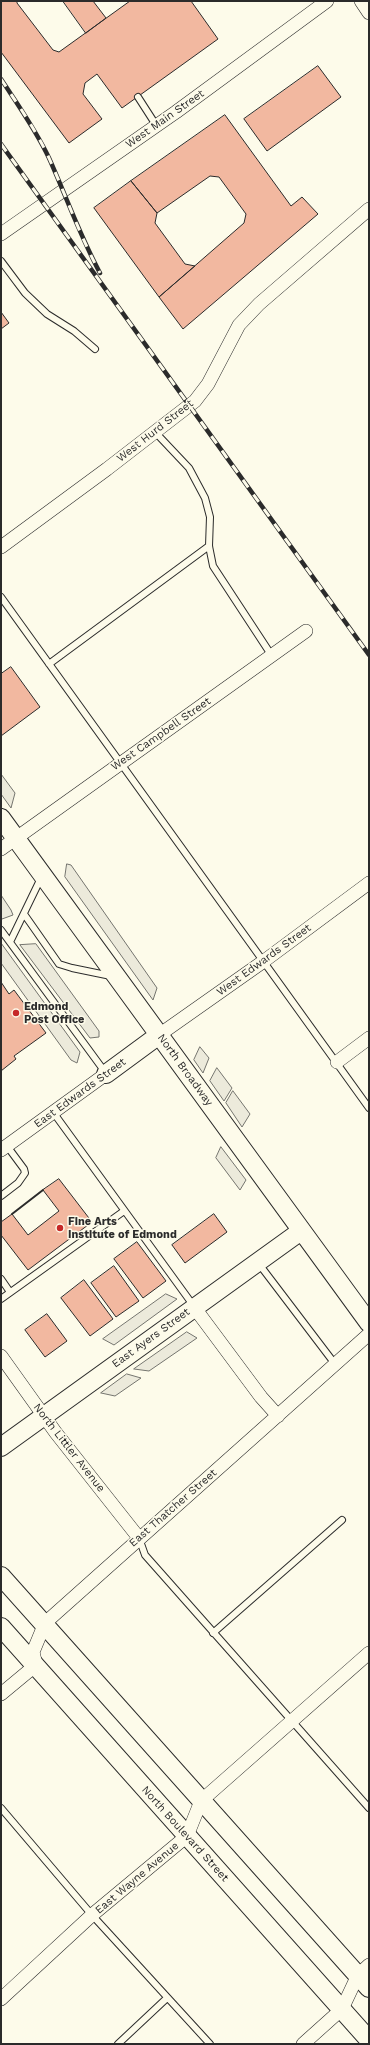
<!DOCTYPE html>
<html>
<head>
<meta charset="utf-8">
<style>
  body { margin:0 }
  #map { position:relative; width:370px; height:2045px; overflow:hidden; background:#fdfbea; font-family:"Work Sans",sans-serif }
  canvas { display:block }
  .frame { position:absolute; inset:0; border:2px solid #2b2b2b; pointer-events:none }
</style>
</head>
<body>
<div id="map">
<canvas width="370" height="2045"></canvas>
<div class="frame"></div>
</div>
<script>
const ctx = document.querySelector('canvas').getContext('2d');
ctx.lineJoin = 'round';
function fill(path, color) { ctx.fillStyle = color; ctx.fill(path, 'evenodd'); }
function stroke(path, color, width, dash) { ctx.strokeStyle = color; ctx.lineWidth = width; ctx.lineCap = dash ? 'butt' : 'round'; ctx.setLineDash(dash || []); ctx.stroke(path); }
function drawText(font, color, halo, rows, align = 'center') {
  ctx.font = font + ' "Work Sans",sans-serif'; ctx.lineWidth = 3; ctx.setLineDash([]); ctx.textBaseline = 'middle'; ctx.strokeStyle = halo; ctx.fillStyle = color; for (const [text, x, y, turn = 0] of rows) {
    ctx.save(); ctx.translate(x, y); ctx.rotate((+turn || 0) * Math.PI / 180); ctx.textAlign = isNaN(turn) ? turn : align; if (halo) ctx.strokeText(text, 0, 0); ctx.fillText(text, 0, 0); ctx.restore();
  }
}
const parking = new Path2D(`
  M1,774l14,19 -4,15 -10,-14z
  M67,864l4,1 86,123 -4,12 -88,-123z
  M1,895l10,15 2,5 -11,4 -1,-2z
  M1,943l79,109 -3,11 -6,-3 -70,-97z
  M36,944l63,87v6l-9,1 -70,-93z
  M200,1047l9,11 -6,15 -9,-13z
  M217,1068l15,20 -8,13 -14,-20z
  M233,1091l17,23 -8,13 -16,-24z
  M221,1147l25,33 -6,10 -24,-32z
  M166,1294l11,5 -63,46 -11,-6z
  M187,1332l10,6 -48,33 -15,-2z
  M127,1374l14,4 -26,18 -14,-3z`);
const building = new Path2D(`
  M1,1h16v2l36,47 6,2 71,-51h61l27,38 -96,69 -25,-34 -12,9 -2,11 19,25 -33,24 -68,-91z
  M63,1h30l13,17 -20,15z
  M318,66l23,31 -74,54 -23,-32z
  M225,115l66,91 11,-9 16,17 -135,115 -24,-32 85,-74 2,-9 -27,-37 -9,-1 -53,37 -26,-32z
  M131,181l26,32 -2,10 30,41 10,2 -36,31 -65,-89z
  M1,312l8,11 -8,6z
  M11,667l29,40 -39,29v-62z
  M1,982l8,12 5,-4 32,43 -32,23 2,3 -15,12z
  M59,1179l33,43 -64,48 -27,-35v-13l11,-8 16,21 31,-24 -16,-21z
  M214,1214l13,18 -42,31 -13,-18z
  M137,1242l29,39 -23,17 -29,-39z
  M114,1266l25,35 -23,16 -25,-34z
  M84,1280l29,39 -23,17 -29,-38z
  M47,1314l20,27 -22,16 -20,-27z`);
const lane = new Path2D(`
  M138,97l18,28
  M1,261l24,32 22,21 27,17 21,18
  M155,432l34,36 16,30 5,19 -1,29 4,20 59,90
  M1,597l368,511
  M49,664l160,-118
  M24,914l35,50 13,4 39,8
  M1,930l104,142
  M10,942l31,-64
  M53,1112l140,193
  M1,1196l17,-13 7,-10 -1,-4 -17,-23
  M259,1264l76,100
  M1,1279l9,13
  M1,1299l123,-88
  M139,1538l6,17 224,253
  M213,1633l129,-113
  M1,1808l91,107 118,129
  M118,2044l49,-46`);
const street = new Path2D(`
  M361,1l8,12
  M1,234l175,-122 151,-111
  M1,547l106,-78 88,-68 13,-17 31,-59 20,-21 110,-95
  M1,849l305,-218
  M159,1035l105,-74 105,-78
  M337,1062l32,-24
  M1,1150l105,-76
  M194,1307l67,90 17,19
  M1,1356l55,77 83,105
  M1,1694l35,-29 -3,-13 12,-29 324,-289
  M1,1999l91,-84 95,-79 14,-35 168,-148
  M303,2044l39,-35 16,-34 11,-10`);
const secondary = new Path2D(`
  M1,818l368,505
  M106,1074l53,-39
  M1,1447l300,-216
  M1,1576l368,412
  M1,1627l368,413`);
const rail = new Path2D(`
  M1,79c17,26 35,51 48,79 17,38 31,78 51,115
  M1,144l368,511`);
const wall = new Path2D(`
  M12,1214l31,-24`);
const markers = [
  [16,1013,4,"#c62828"],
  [60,1228,4,"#c62828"]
];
const streetNames = [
  ["West Main Street",165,119,-35],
  ["West Hurd Street",155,431,-38],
  ["West Campbell Street",161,734,-35],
  ["West Edwards Street",264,960,-36],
  ["North Broadway",185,1070,54],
  ["East Edwards Street",80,1093,-36],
  ["East Ayers Street",151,1338,-36],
  ["North Littler Avenue",69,1448,52],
  ["East Thatcher Street",173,1508,-41],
  ["North Boulevard Street",185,1834,48],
  ["East Wayne Avenue",137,1878,-40]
];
const poiNames = [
  ["Edmond",24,1007],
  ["Post Office",24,1020],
  ["Fine Arts",68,1222],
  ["Institute of Edmond",68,1235]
];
fill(parking, '#eceadb');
stroke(parking, '#74746e', 1);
fill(building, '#f2b8a0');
stroke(building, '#2b2b2b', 1);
stroke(lane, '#2b2b2b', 8);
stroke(street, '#2b2b2b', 14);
stroke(secondary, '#2b2b2b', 20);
stroke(lane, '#fdfbea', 6);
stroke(street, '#fdfbea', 13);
stroke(secondary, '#fdfbea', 18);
stroke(rail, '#2b2b2b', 4.5);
stroke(rail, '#fdfbea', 3, [9]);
stroke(wall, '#2b2b2b', 2);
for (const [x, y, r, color] of markers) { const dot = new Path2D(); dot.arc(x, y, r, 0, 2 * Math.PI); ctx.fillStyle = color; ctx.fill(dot); stroke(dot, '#fdfbea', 1.5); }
drawText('11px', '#2b2b2b', '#fdfbea', streetNames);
drawText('bold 11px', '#2b2b2b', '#fdfbea', poiNames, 'left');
</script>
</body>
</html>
